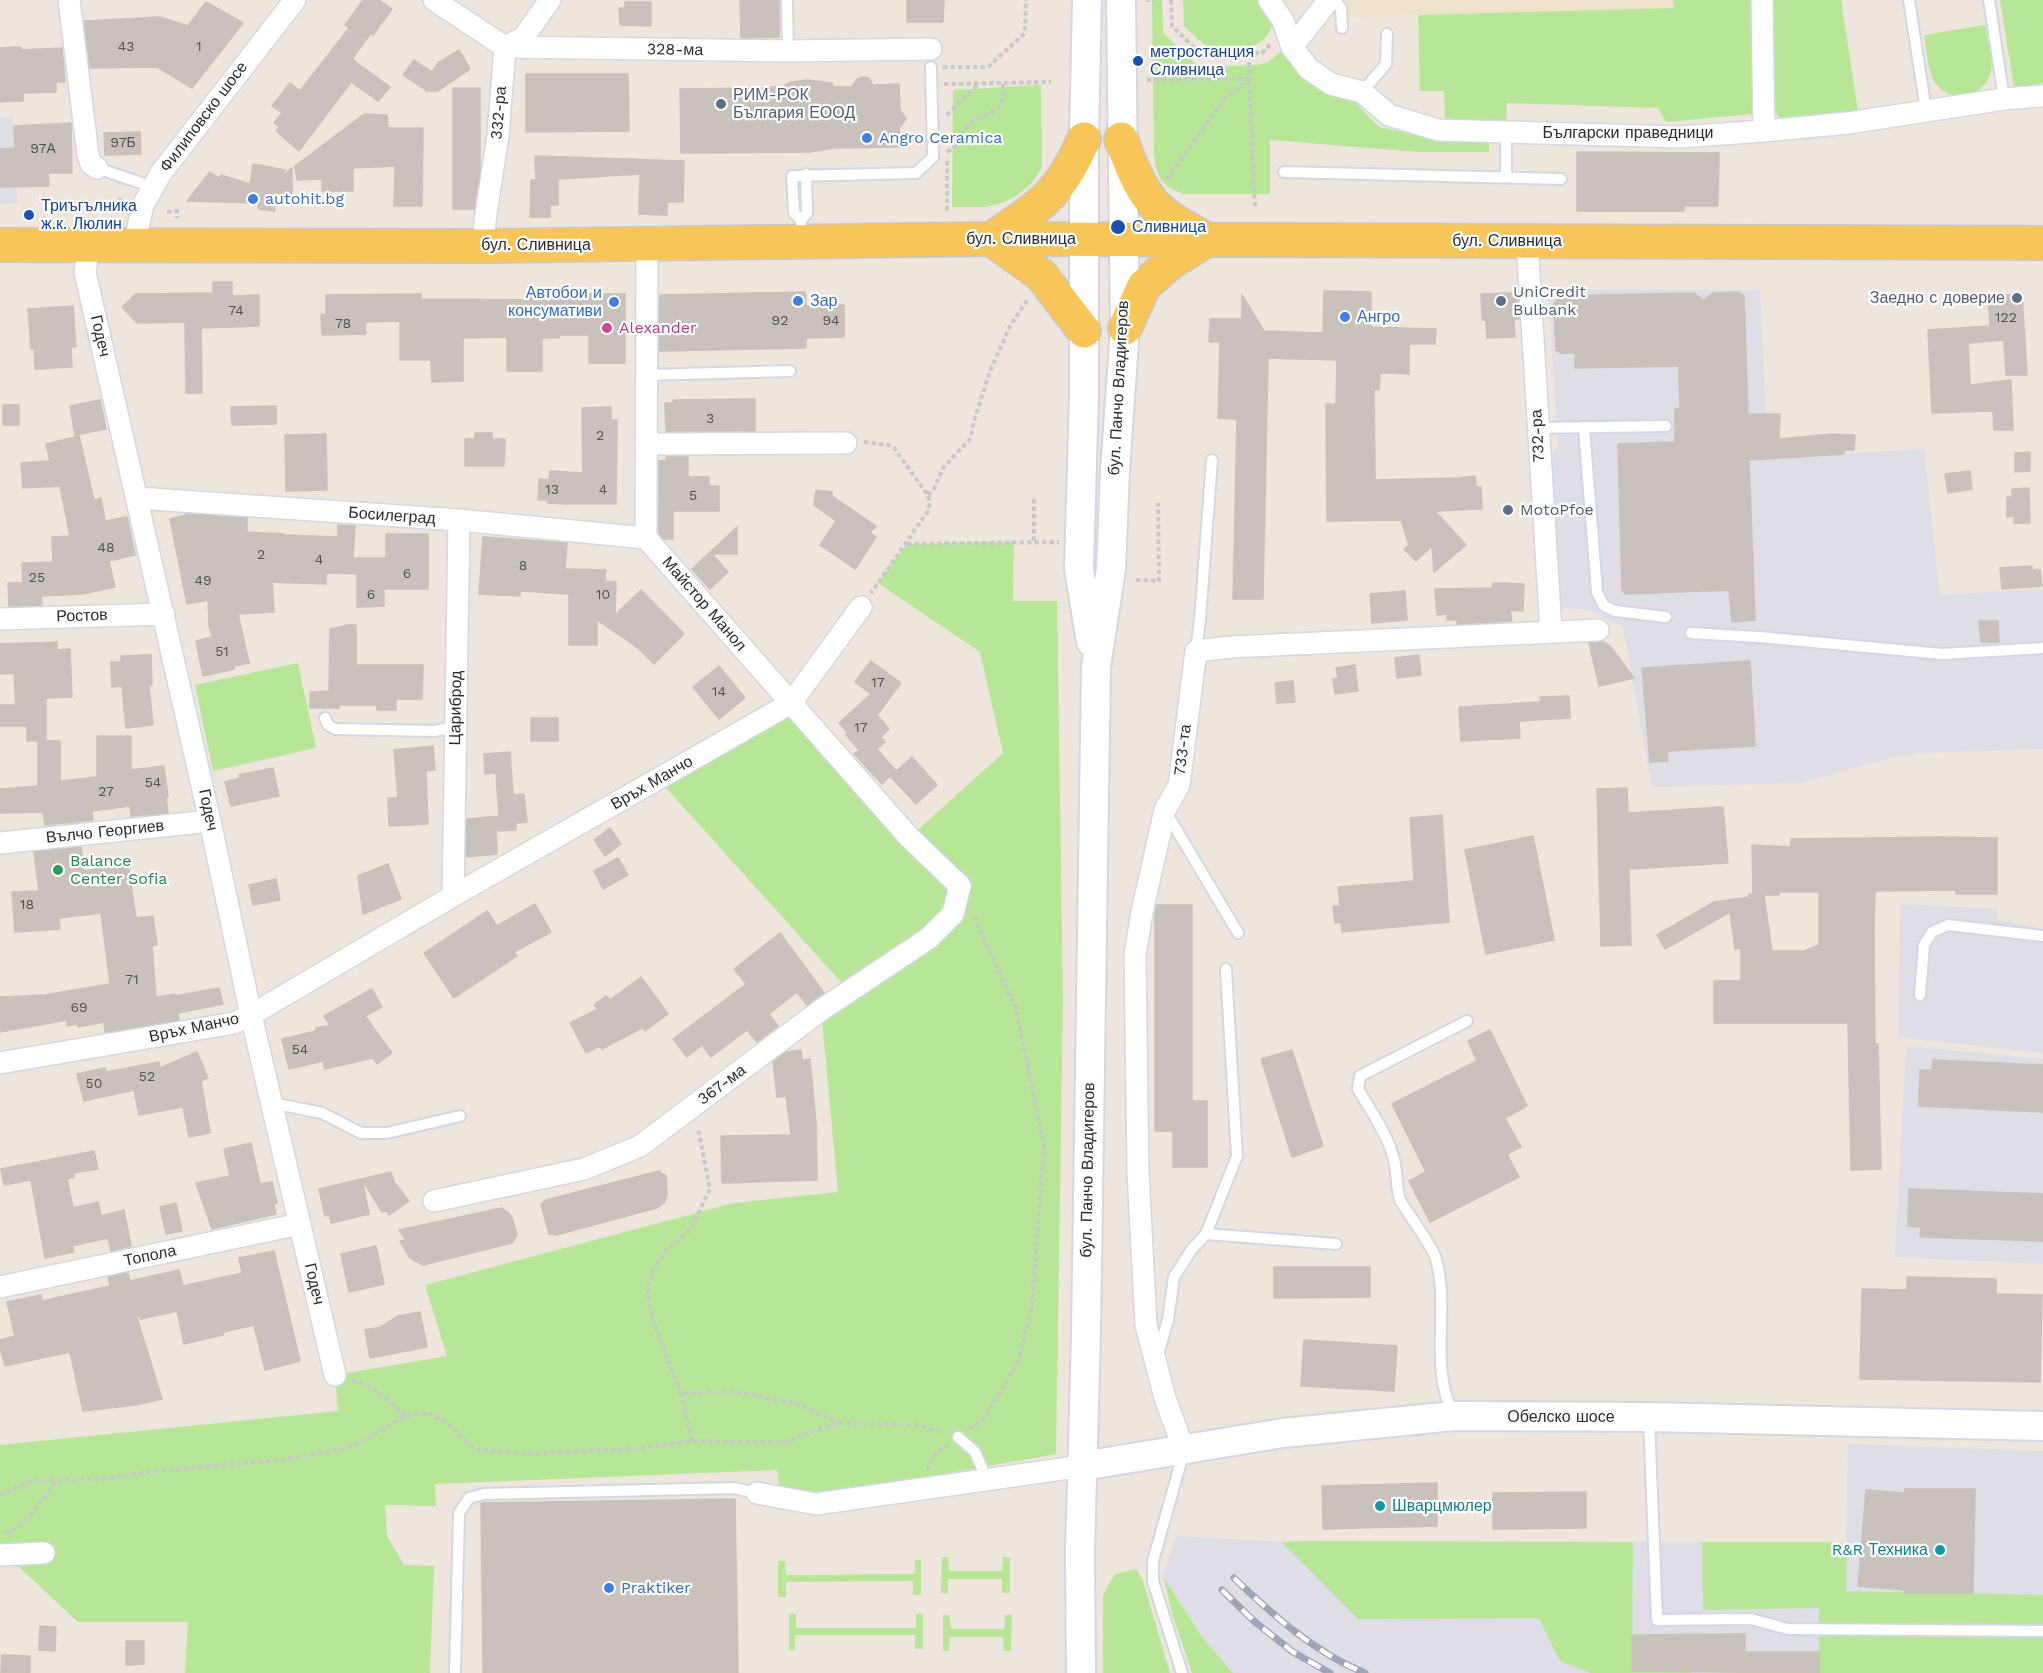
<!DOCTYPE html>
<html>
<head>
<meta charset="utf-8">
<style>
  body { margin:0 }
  canvas { display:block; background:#eee5dd }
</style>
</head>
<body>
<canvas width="2043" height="1673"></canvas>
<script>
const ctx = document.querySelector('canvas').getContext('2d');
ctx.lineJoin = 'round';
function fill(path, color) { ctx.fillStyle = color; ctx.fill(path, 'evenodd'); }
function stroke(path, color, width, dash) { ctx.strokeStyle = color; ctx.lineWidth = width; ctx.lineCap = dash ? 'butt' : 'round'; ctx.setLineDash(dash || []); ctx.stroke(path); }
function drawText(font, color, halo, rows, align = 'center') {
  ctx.font = font + ' "Work Sans",sans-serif'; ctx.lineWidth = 4.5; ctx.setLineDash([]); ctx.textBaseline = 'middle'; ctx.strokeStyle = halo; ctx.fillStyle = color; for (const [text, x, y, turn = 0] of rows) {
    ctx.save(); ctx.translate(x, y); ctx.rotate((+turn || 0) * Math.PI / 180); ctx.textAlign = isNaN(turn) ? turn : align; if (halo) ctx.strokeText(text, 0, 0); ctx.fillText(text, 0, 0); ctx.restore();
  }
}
const industrial = new Path2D(`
  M13,117l4,86 -17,1v-86z
  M1561,289l199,1 8,168 156,-9 16,146 103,-6v160l-122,4 -31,5 -89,25 -149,4 -29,-160 -34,-17 -28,-2 -10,-154 7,-7 -9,-146z
  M1900,904l97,5 1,11 45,9v124l-145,-16z
  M1906,1046l137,13v205l-148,-7z
  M1848,1444l195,7v222h-810l-32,-37 -38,-60 13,-40 106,6h541l23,2z`);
const education = new Path2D(`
  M1347,0h326l2,8 -327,9z`);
const green = new Path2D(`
  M1152,0h10l1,33 36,34 58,-2 11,-3 14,-11 18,24 53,25 26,27 58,12 52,2v11h-70l-149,-12v54h-87l-13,-6 -9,-8 -5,-12 -2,-13z
  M1183,0h74l16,22c-8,32 -38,27 -64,27l-25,-23z
  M1673,0h79l1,114 -87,8 -8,-14 -151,-5 -1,21 -61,-2 -1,-31h-24l-2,-76 256,-7z
  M1772,0h69l17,111 -72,8 -7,-2 -5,-7z
  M2000,0h43v83l-29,5z
  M1985,25c2,14 8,32 6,46 -5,27 -43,34 -57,10 -7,-13 -7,-32 -10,-46z
  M1041,85l1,83 -11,16 -15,12 -14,7 -17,4h-33l1,-117z
  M1014,542l-1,59h44l6,399 -7,454 -275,49 -4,-33 -342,14 1,22 -51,-1 2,31 17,29 30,1 -4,107h-245l3,-51h-110l-59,-55 -19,-2v-120l338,-34 -3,-36 112,-19 -22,-71 309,-82 104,-11 -17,-182 28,-19 -190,-211 132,-77 119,134 93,-84 -23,-101 -102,-69 29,-39z
  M298,663l18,85 -103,23 -18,-86z
  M1304,1541l329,1 -1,129h59v2h-100l-31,-12 -21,-43 -181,1 -76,-77z
  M1702,1542h121l24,2 -1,47 197,4v78h-224v-65l-116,2z
  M942,1557h6l1,14h53l1,-14 7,1v35h-8v-14h-54v14h-7z
  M915,1560h6v35h-8v-14l-127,1v15h-8v-36h7l1,14 129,-1z
  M1136,1569l6,9 28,95h-67v-78l12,-21z
  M1163,1576l38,60 32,37h-41l-19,-57z
  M789,1614h7v14h120v-14h7v35h-8v-14h-120v15h-6z
  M943,1615h7l1,14h53l1,-14h7l-1,36h-7l-1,-14h-53l-1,14h-6z`);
const building = new Path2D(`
  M363,0h16l13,9 -19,26 -2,-2 -19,26 38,28 -12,14 -27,-19 -52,69 -23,-20 4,-4 -6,-4 8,-10 -10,-7 18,-23 10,8 49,-63 -4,-3z
  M740,0h39v37l-38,1z
  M907,0h37l-1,22h-36z
  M206,2l37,21 -51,65 -35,-21 -67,1 -6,-47 76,-4 28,9z
  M625,2h26v24l-31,-1 -1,-17h6z
  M21,47v3l41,-2 3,34h-9v10l-33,1v8l-23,1v-54z
  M459,50l11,19 -32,22h-11l-24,-16 11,-15 18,12 6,-9z
  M526,74h102l1,57 -103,1z
  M863,77l6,1 4,7 26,-1 1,26 6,9 -7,9 1,19 -66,1 -24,4 -129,1 -1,-64 83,-1 21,-2 7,-4 17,-2 24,3 1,4h19l5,-8z
  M453,88h27v83l-6,38h-21z
  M364,114l23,1 1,13h35l-1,78h-28l1,-40 -42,2v23h-31v-12l-25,1 -2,-14z
  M71,123l1,50h-24l1,13 -49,1v-38l15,-1 -1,-22z
  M140,132l1,22 -36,1 -1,-22z
  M1577,152l142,1 -1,53h-34v5h-107z
  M535,156l149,5 -1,41h-16v13l-28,-1 1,-40 -82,5v26h-8v12h-20l1,-37h5z
  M253,164l32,6 -4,6 11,-8v32h-18l1,11 -16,-2 -2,-6 -70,-2 23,-29 9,6 2,-3 29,9z
  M213,282h19v14l27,-1v31l-58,2 1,65h-16l-1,-71 -48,1 -15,-16 14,-13 77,-1z
  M528,290h21v2h21v2h55v69h-36v-28h-29l-1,3h-17v33h-35v-34l-44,1v43l-31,1 -1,-22h-31v-39l-35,1 1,12 -44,1 -1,-21 5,1v-20l95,-1v5l108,1z
  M1324,291l47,1v35l65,2 -1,15h-26v30l-29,-1 -1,17 -5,-1 1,91 85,-2 15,-2 1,11h5l1,22 -47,2 31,34 -32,27 -2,-26 -16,15 -12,-12 5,-4 -8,-25 -74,1 -1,-117h10l1,-44 -69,-2 -5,241h-30l4,-180 -19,-1 2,-76h-11l1,-23h32v-24l22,36 59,2z
  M805,292l1,14 38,-1v32l-38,1v10l-147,3 1,-56z
  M1739,292l5,4 4,118h32l-1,25 52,-5 24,1 -1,15h-10v4l-95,6 6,160 -23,2 -3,-32 -104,4 -3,-4 -4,-146 57,-2v-33h5l-1,-43 -104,2v-15h-14l-5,-3 -2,-47 8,-7 132,-3 9,7 10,-7z
  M1517,293l2,26h-5l1,18 -28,1 -1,-18h-4l-1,-26z
  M2022,294l5,81h-21l-2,-35 -36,3 2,42 41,-5 2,50h-19l-1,-19 -61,2 -4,-83 62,-4 -2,-30z
  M73,306l3,41h-5l1,20 -37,2 -1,-20h-3l-3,-40z
  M755,399v32h-89l-1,-28h8v-3z
  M100,400l6,29 -31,6 -5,-29z
  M3,405h16v20h-16z
  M276,406v18l-44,1 -1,-18z
  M611,407v13h6l-1,84h-51l-17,-1v-3h-10l1,-21 10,1 1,-9 33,2 -1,-65z
  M475,433h17v6h13l-1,27h-39v-27h10z
  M326,434l1,56 -41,1 -1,-56z
  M79,436l15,64 7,-2 4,23 22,-4 8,38 -26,6 6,26 -33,7 -41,2 1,9 -33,1 -1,-23h15l-1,-20 31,-1 -1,-25 18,-1 -10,-50 -37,2 -2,-25 29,-2 -4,-17z
  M2030,452v19l-15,1v-19z
  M666,457h22v20h21v9h10v25h-46v28h-9l-5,-6v-72h7z
  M1970,471l2,18 -24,4 -3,-19z
  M2029,488l1,35h-16v-7l-7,1v-20h5v-8z
  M816,490l16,2v4l44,30 -6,7 6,4 -21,32 -35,-24 16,-24 -22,-16z
  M189,514l58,4v14l37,2v1l54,2v-12l17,1 -2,32h33v-24h42v55h-44v17l-27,1v-33l-31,-1v11l-54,-2 2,30 -36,2 11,49 -15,3v3l-31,7 -7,-35 16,-4 -3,-12 -1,-25 -21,4 -17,-85z
  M737,527v27h-25l16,18 -18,17 -18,-20z
  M483,537l84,6 -2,26 41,1 -1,11 11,1 -1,33 26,-25 43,44 -30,30 -16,-16 -41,-28v25h-28v-51l-49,-3v5l-41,-2z
  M2032,566v4h8l2,16 -40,3 -2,-21z
  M1493,583l31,1 -1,27 -13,-1 2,11 -55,3v-4h-10v-6l-10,1 -2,-26 57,-1z
  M1405,591l2,29 -35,3 -2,-29z
  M1979,621h19l1,21h-18z
  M348,625h8v40h67l-1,34h-26v11h-19v-5h-38v3h-29v-16l19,-1 1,-62z
  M1603,641l7,5 24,32 -35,8 -10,-43z
  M57,642v8l13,-1 2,48 -26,1v43h14v40l37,-4v-41h34v34l33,-4 4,31h-2l2,16 -37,3 -1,-10 -38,5 1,9 -48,5 -2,-13 -43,1v-24l38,-3v-45h-11v-15h-27v-21h16l-2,-32 -14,1v-30z
  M151,655l1,30h-3l4,40 -27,3 -4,-42 -10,1 -1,-25h10v-6z
  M1419,655l2,20 -24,3 -2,-20z
  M871,661l30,22 -24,32 12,14 -8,8 4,5 -8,7 19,22 -4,4 20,-18 25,28 -21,19 -26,-28 -8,8 -28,-30 5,-4 -13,-15 2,-2 -9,-10 32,-29 -16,-12z
  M1750,661l5,85 -88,5 1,10 -18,1 -8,-94z
  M1355,665l3,26 -23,3 -2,-15 5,-1 -2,-10z
  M719,666l26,32 -26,21 -26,-32z
  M1293,681l2,21 -18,1 -2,-20z
  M1569,696l1,22 -51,3 1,17 -59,3 -2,-34 82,-5 -1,-5z
  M531,718h27v23h-27z
  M433,746l2,24 -9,1 2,53 -39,2 -1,-28h10l-4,-48z
  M510,752l3,43 11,-1 3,28 -11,1v7l-20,1 1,23 -31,3 1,-38 32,-3 -3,-43 -11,1 -1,-20z
  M273,768l6,28 -48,10 -6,-24 15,-4 -1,-3z
  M1627,788l1,25 95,-6 5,56 -99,6 2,76 -30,1 -4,-157z
  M1442,815l7,107 -107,10 -1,-10 -6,1 -2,-17h7l-2,-19 76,-6 -4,-63z
  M610,828l11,16 -16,12 -11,-16z
  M1533,836l21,104 -68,14 -21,-104z
  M1943,837l54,1v56h-41v-4l-81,1 -1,40 1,113h3l3,125 -30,1 -3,-147h-134v-42h27v-33l-6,1 -5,-37 -65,37 -8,-14 57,-33 35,-5v-3h4l-1,-49 39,2v-8zM1779,892h40v53l-15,6h-32l-8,-56h15z
  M81,847l3,24 44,-7 8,54 17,-2 4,29 -5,1 4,51 19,-3v2l44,-8 4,16 -45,9 1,7 -73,12h-1l-1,-10 -26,5 -1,-3 -10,2v-6l-67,12v-35l45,-2 65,-11 -9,-71 -42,5 1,11 -45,3 -3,-40 27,-1 -5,-39z
  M618,858l10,17 -25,14 -9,-18z
  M388,864l13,35 -38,15 -5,-38z
  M276,879l4,21 -27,5 -4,-20z
  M535,904l16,28 -37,20 3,4 -63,42 -30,-45 63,-42 10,15z
  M1157,905h35v196h15v66h-34v-36h-18v-218z
  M780,933l44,60 -17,12 -10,-13 -28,22 9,12 -21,16 -10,-12 -36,27 -9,-12 -15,12 -14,-18 73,-55 -12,-15z
  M641,977l27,37 -23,17 -3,-3 -40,21 -2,-3 -14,7 -16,-30 28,-14 -4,-4 12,-9 4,4z
  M372,989l10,18 -17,9 27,37 -15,11 -4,-6 -48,11 -2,-8 -34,8 -7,-30 34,-8v-3l14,-3 -6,-9z
  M1490,1030l37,76 -22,12 16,29 -14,7 12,23 -89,45 -21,-41 17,-9 -34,-68 85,-43 -9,-20z
  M801,1050l1,10 8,-1 6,64 1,57 -95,3 -1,-47 70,-1 -5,-39 -9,1 -4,-35 13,-10z
  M1292,1050l31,96 -31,11 -31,-98z
  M197,1052l11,26 -7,3 9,52 -21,4 -6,-30 -44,8 -5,-25 -50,11 -7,-27 28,-6 1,4 53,-10 1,6z
  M1933,1060l110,5v47l-124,-6 1,-36h12z
  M251,1143l9,41 12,-2 5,21 -3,1 2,10 -64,15 -16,-46 34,-7 -6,-27z
  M94,1151l4,18 -24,4v4l-7,2 6,29 25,-6 3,14 23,-6 7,36 -20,5 -3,-13 -36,8 2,6 -29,6 -14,-78 -27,5 -3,-16z
  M659,1171l7,5 1,20 -3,7 -7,5 -101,27 -7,-1 -8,-30 5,-4z
  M391,1172l3,10 15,19 -20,14 -3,-4 -4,1 -20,-33 7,35 -38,9 -2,-8 -4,1 -6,-27z
  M1909,1189l134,5v47l-123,-4 1,-10 -13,-1z
  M176,1203l6,28 -16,3 -6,-27z
  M502,1208l6,4 4,6 5,17 -5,8 -89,22 -13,-7 -10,-17 6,-1 -7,-10z
  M376,1246l8,38 -35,8 -8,-38z
  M274,1251l26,110 -35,9 -11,-45 -31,7v3l-39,9 -7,-33 -36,8 -6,-8 27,88 -26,6 -53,6 -13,-59 -65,14 -5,-18v-8l15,-4 -8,-34 34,-7 1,6 68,-15 -2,-9 20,-4 2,8 49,-11 4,16 59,-13 -3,-15z
  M1274,1267h96v30l-96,1z
  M1907,1277l89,2v15l46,1 -2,87 -180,-3 2,-90 45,1z
  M420,1312l7,35 -57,11 -5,-28 16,-3 17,-11z
  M1304,1340l93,6 -3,45 -93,-5z
  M1437,1483v43l-114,3 -1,-43z
  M1905,1489h70l-2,104h-68v-3l-47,-4 8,-96 39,3z
  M1586,1492v36l-93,1v-36z
  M735,1499l3,174h-255l-2,-170z
  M40,1626l16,1 -1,24 -16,-1z
  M1745,1634v18h74v21l-187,-2v-36z
  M126,1641h18v23l-18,1z
  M2,1655l28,1v17h-29z`);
const path = new Path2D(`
  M1146,0h11
  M1171,0l1,26 30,29 60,-2 9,-9
  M943,67h45l37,-34 1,-33
  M1147,80l102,-1 6,130
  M944,84l107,-2
  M947,115l31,-31
  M947,152c13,-8 12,-16 21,-26 17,-17 38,-7 35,-43
  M947,161v50
  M1167,179l58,-81 24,-19v-25
  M116,208l5,-10
  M167,212l10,-1v7
  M864,442l24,3 6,3 34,47 2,8 -2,8 -57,82
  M928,495l6,-6 9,-21 27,-29 4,-18 16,-50 20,-45 18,-27
  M1034,541v-43
  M907,544l152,-2
  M1136,580l23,1 -1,-78
  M352,1380c24,7 36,20 53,36
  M681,1393l-26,-67 -6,-22 -1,-16 5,-17 15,-23 22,-18 20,-41 -12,-61
  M969,1429l13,-8 36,-58 14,-58 12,-160 -28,-136 -42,-93
  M692,1441l-11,-48 56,-1 41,8 23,5 39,18
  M928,1470l5,-14 15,-12
  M0,1495l32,-14 25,-1
  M6,1534l19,-12 33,-42 44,-1 46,-7 131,-12 50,-8 29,-8 47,-28 22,-3 20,9 23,23 9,5 45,4 107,-5 61,-8 90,2 34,-13 25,-7 76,2 27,8`);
const lane = new Path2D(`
  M787,0l1,51
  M1335,0l6,8 1,20
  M1909,0l17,111
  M1989,0l15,99
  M1362,92l24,-28 1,-30
  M97,168l56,19
  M1284,172l277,7
  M1506,178v-46
  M801,220l-7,-7 -2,-37 124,-3 17,-16 -2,-90
  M801,226v-6l6,-7 -1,-39
  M646,375l144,-4
  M1584,427l13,165 7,14 11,5 51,6
  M1537,428l129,-2
  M1691,633l68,4 183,17 101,-6
  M1196,651l4,-32 12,-159
  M325,718l3,7 7,4 99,2 22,-4
  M1166,812l72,121
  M1920,995l4,-50 8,-13 16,-7 95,11
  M272,1103l50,10 39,20h26l73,-17
  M1206,1234l130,10
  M1158,1354l10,-34 6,-43 18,-28 14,-15 31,-78 -11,-187
  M1453,1413c-24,-45 -3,-105 -17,-154 -4,-14 -28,-45 -36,-59 -5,-16 -2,-32 -8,-47 -6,-21 -23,-45 -34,-64l2,-13 107,-55
  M1649,1419l8,201 94,-1 37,10 255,2
  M958,1437l17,15 12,28
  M455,1673l4,-160 10,-15 15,-4 249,-6 24,5
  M1182,1673l-29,-92v-20l31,-110`);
const street = new Path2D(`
  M69,0l19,155 3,9 6,4
  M434,0l71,47 283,4 143,-2
  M1269,0l14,21 9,26 17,22 22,15 31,8 27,23 49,15 242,7 84,-6 84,-8 156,-24 39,-3
  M1762,0l2,131
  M1292,47l37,-47
  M1527,241l24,390
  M89,244l-4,28 125,549 41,194 84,360
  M134,245l9,-40 18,-32 134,-173
  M484,246l1,-25 13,-86 7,-88 18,-9 27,-38
  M646,444l200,-1
  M137,498l322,22 187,18
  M0,619l164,-5
  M0,843l210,-22
  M453,896l6,-376
  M0,1063l234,-40 17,-8 202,-119 338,-193 70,-96
  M434,1201l150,-32 56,-23 181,-136 108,-72 24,-24 7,-28 -51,-49 -263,-299 1,-294
  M0,1287l300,-63
  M1184,1450l-19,-52 -19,-73 -8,-153 -3,-217 7,-43 23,-102 14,-25 17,-134 35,-4 367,-17
  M757,1493l59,11 267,-38
  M0,1555l44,-2`);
const secondary = new Path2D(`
  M1087,0l-3,139v255l-5,175 12,73
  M1083,1466l200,-33 171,-17 195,1 394,9
  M1081,1673l-1,-121 6,-218 10,-667 15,-98 4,-98 10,-143 -4,-328`);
const primary = new Path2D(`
  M1121,139c8,20 15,42 28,59 13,19 38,30 57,41
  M991,239c49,-33 69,-44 93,-100
  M991,239l50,36 43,56
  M0,245l484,1 507,-7 1052,4
  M1125,328l19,-42 26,-23 37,-23`);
const rail = new Path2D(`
  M1234,1578c39,37 81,75 131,95
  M1222,1590l33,32 38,30 37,21`);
const markers = [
  [1138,61,6,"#1a4fb4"],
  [721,104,6,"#5c6f8a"],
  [867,138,6,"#3f7fe0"],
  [253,199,6,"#3f7fe0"],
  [29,215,6,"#1a4fb4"],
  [1118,227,8,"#1a4fb4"],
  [2017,298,6,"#5c6f8a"],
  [798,301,6,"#3f7fe0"],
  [1501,301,6,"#5c6f8a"],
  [614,302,6,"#3f7fe0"],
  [1345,317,6,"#3f7fe0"],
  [607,328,6,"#d1479c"],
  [1508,510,6,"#5c6f8a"],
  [58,870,6,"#2e9e5b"],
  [1380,1506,6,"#0f9aa8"],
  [1940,1550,6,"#0f9aa8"],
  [609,1588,6,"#3f7fe0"]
];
const numberNames = [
  ["43",126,47],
  ["1",199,47],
  ["97Б",123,143],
  ["97А",43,149],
  ["74",236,311],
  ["122",2006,318],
  ["92",780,321],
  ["94",831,321],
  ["78",343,324],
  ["3",710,419],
  ["2",600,436],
  ["13",552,490],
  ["4",603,490],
  ["5",693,496],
  ["48",106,548],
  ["2",261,555],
  ["4",319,560],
  ["8",523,566],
  ["6",407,574],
  ["25",37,578],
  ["49",203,581],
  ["6",371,595],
  ["10",603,595],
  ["51",222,652],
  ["17",878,683],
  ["14",719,692],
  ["17",861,728],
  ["54",153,783],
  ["27",106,792],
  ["18",27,905],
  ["71",132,980],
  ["69",79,1008],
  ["54",300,1050],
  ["52",147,1077],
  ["50",94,1084]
];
const streetNames = [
  ["328-ма",675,50,1],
  ["332-ра",499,113,-85],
  ["Филиповско шосе",204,117,-53],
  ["Български праведници",1628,133],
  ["бул. Сливница",1021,239],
  ["бул. Сливница",1507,241],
  ["бул. Сливница",536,245],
  ["Годеч",100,336,77],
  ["бул. Панчо Владигеров",1119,388,-87],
  ["732-ра",1538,436,-93],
  ["Босилеград",392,516,4],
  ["Майстор Манол",704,604,49],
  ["Ростов",82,616,-2],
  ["Цариброд",456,708,-89],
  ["733-та",1183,750,-83],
  ["Връх Манчо",652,783,-30],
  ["Годеч",208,810,78],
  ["Вълчо Георгиев",105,832,-6],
  ["Връх Манчо",194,1028,-12],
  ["367-ма",722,1085,-37],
  ["бул. Панчо Владигеров",1088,1170,-89],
  ["Топола",150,1256,-12],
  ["Годеч",314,1284,77],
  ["Обелско шосе",1561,1417]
];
const transitNames = [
  ["метростанция",1150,52],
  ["Сливница",1150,70],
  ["Триъгълника",41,206],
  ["ж.к. Люлин",41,224],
  ["Сливница",1132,227]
];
const serviceNames = [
  ["РИМ-РОК",733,95],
  ["България ЕООД",733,113],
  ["UniCredit",1513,292],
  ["Bulbank",1513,310],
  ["Заедно с доверие",2005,298,"right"],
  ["MotoPfoe",1520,510]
];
const shopNames = [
  ["Angro Ceramica",879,138],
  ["autohit.bg",265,199],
  ["Автобои и",602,293,"right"],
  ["консумативи",602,311,"right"],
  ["Зар",810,301],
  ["Ангро",1357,317],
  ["Praktiker",621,1588]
];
const hotelNames = [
  ["Alexander",619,328]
];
const leisureNames = [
  ["Balance",70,861],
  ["Center Sofia",70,879]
];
const cultureNames = [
  ["Шварцмюлер",1392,1506],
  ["R&R Техника",1928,1550,"right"]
];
fill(industrial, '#dfdde6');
fill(education, '#f0e1cb');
fill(green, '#b8e697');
fill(building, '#c9c2bc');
stroke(building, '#c9c1b6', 1.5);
stroke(lane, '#d2d7e4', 14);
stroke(street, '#d2d7e4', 24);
stroke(secondary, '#d2d7e4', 32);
stroke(primary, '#c8c8c8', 36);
stroke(path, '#c8c8c8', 4, [4.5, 3]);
stroke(lane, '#fff', 10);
stroke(street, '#fff', 21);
stroke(secondary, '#fff', 28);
stroke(primary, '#f7c558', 33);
stroke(rail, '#9fa4b6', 7);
stroke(rail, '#fff', 4.5, [14]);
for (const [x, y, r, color] of markers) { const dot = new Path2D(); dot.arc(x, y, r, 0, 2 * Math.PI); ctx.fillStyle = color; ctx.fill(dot); stroke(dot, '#fff', 2); }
drawText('14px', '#52514f', null, numberNames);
drawText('16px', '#2b2b2b', '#fff', streetNames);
drawText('16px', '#164399', '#fff', transitNames, 'left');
drawText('16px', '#4e5e75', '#fff', serviceNames, 'left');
drawText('16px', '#366cbe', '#fff', shopNames, 'left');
drawText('16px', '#b23c85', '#fff', hotelNames, 'left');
drawText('16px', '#27864d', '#fff', leisureNames, 'left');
drawText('16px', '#0d838f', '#fff', cultureNames, 'left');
</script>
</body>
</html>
